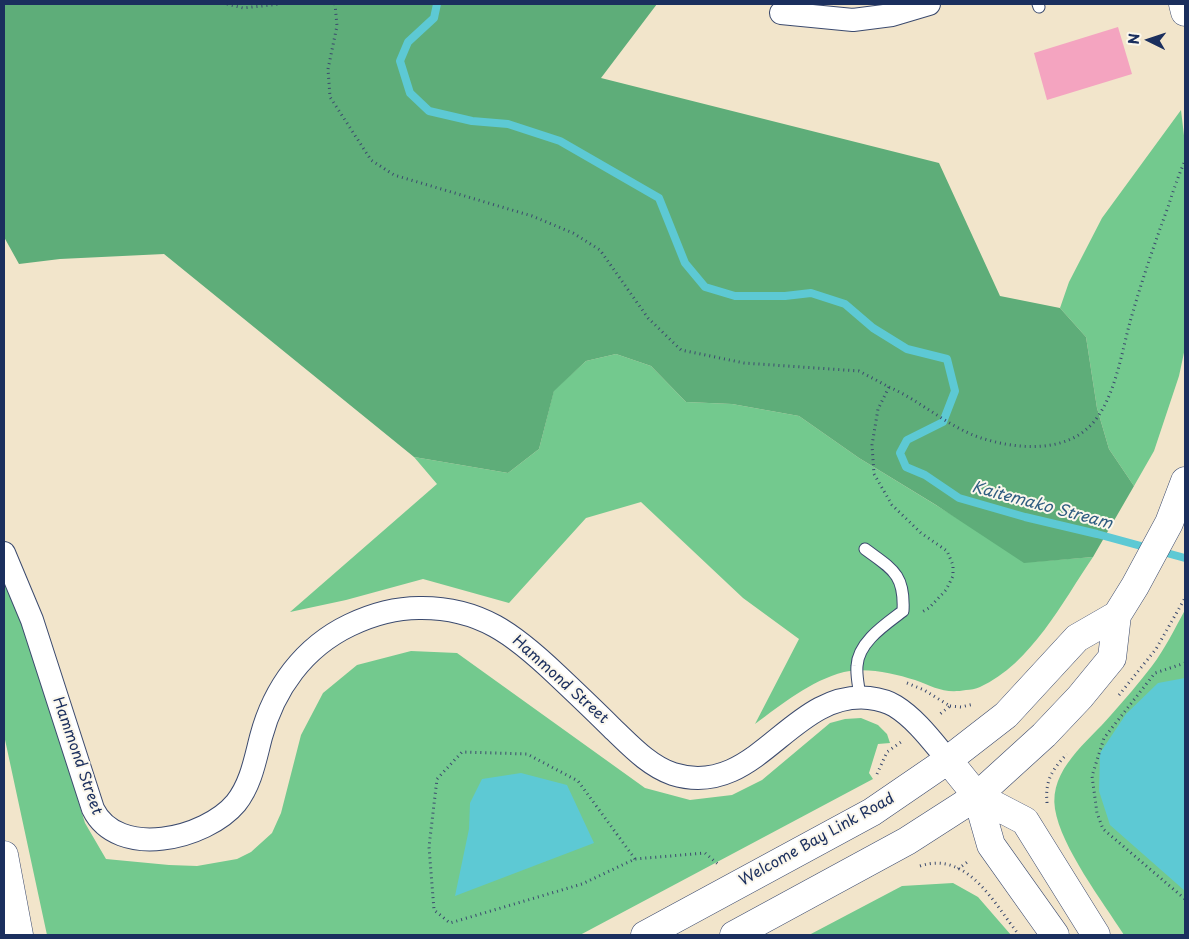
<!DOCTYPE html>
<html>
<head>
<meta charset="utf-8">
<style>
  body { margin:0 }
  #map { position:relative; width:1189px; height:939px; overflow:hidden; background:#f2e5cb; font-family:"Playpen Sans",sans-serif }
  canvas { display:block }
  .frame { position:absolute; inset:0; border:5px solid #1b2f5e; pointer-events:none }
  .north { position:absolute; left:1124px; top:15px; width:50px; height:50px; -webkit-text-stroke:4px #fbf7ec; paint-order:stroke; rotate:274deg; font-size:14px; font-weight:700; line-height:20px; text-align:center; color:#1b2f5e }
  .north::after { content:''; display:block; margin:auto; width:18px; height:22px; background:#1b2f5e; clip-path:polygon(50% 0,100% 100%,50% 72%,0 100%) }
</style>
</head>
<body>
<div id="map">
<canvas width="1189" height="939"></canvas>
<div class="frame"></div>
<div class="north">N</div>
</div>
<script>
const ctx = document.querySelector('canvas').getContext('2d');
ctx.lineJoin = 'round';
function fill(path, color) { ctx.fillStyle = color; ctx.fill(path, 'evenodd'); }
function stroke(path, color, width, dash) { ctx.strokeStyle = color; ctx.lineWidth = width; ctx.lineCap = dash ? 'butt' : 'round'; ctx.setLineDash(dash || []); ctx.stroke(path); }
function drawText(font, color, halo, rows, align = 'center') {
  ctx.font = font + ' "Playpen Sans",sans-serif'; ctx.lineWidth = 4; ctx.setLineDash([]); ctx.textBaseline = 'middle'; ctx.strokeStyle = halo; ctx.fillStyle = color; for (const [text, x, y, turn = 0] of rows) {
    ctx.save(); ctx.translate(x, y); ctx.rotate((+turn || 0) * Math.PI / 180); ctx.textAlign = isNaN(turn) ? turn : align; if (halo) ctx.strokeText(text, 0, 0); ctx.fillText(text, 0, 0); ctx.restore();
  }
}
const green = new Path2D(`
  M1181,110l4,34v204l-6,28 -25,75 -20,35 -25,-37 -12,-41 -11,-71 -26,-29 9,-26 33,-64z
  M616,354l35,12 35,36 46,2 67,12 60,42 170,104 64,-5c-30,44 -62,107 -113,130 -4,2 -10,3 -14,3 -22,4 -32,-3 -51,-10 -22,-7 -49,-13 -71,-8 -34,9 -62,32 -89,52l44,-85 -56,-41 -102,-96 -55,16 -77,85 -86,-24 -77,21 -56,12 147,-128 -23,-27 94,16 31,-24 15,-59 32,-29z
  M4,577l17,37 64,209 21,36 63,6 28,1 40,-7 14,-7 21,-19 9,-20 20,-78 22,-42 34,-28 54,-14 46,2 188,135 45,12 42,-5 30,-15 68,-57 15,-4 16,-1 17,7 9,9 3,9 -12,1 -9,29 4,6 -293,156h-533l-43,-200z
  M1185,610v325h-61c-21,-33 -63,-88 -69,-126 -6,-40 33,-67 56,-94 14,-16 28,-32 41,-49 13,-17 23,-38 33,-56z
  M953,883l25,14 33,38h-202l93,-49z`);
const forest = new Path2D(`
  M4,4h653l-56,74 338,85 61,133 60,12 26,29 11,71 12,41 25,37 -41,71 -69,6 -88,-58 -77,-47 -60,-42 -67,-12 -46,-2 -35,-36 -35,-12 -30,7 -32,30 -15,58 -31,24 -94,-16 -250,-203 -104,5 -41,5 -15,-27z`);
const water = new Path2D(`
  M1185,678v213l-75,-66 -11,-34 1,-38 26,-39 32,-31z
  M521,773l46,12 27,58 -139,53 14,-67 1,-26 12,-24z`);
const stream = new Path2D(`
  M437,4l-3,14 -26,24 -8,19 10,32 19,18 43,10 36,3 52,17 99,57 26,65 20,24 30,9h50l26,-3 34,11 28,24 34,21 40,10 8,32 -12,31 -36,18 -7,13 6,14 19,8 34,23 66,19 72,17 88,24`);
const building = new Path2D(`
  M1118,27l14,47 -85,26 -13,-47z`);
const path = new Path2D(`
  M227,4l16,4 37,-4
  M335,4l2,22 -9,43 2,28 41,63 23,15 138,41 41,17 27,17 48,68 33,32 63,13 115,8 30,16 -11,22 -6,36 2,29 18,31 29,28 26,18 6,14v11l-7,14 -17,18 -7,4
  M889,387c32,14 59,40 92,51 35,11 83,16 111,-14 23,-26 29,-69 38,-102 11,-39 24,-77 38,-115 5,-15 10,-31 17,-46
  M1185,663l-30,10 -51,65 -12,38 5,37 6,16 82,70
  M907,683l17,7 26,16 -10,8
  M1119,695l37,-46 29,-51
  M950,706l11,1 13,-3
  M877,774l10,-22 14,-10
  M1047,803c-2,-23 5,-33 20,-49
  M635,859l-57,-78 -51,-27 -65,-2 -25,27 -8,68 5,63 16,13 132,-39 53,-25 70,-6 14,12
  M920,866c48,-16 75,39 99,69
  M958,869l12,-9`);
const service = new Path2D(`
  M1038,4l1,3
  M860,697c-1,-10 -4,-21 -3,-31 1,-24 29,-42 46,-55 2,-37 -11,-42 -38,-62`);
const minor = new Path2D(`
  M781,13l72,7 39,-5 37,-11
  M4,553l28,67 61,189c25,51 113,30 143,-6 15,-19 19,-43 25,-66 13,-49 43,-90 89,-112 21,-10 45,-17 69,-17 61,-1 96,27 138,67 18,17 37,35 55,53 18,17 37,38 61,46 84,26 117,-84 196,-76 8,1 18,3 26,8 21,13 37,35 53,54`);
const secondary = new Path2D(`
  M1183,4l2,8
  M948,760l29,36 14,49 64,90
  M977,796l48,25 71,114
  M645,935l227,-123 76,-52 58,-45 71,-77 40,-23 18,-29 34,-63 16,-42
  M734,935l173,-94 70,-45 67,-61 36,-38 32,-39 5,-43`);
const trunk = new Path2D(`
  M4,855l15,80`);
const streetNames = [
  ["Hammond Street",560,680,42],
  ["Hammond Street",77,756,71],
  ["Welcome Bay Link Road",817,840,-29]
];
const waterNames = [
  ["Kaitemako Stream",1042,506,15]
];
fill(green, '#73c98e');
fill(forest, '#5ead79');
fill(water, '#5dc9d4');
stroke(stream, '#5dc9d4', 8);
fill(building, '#f4a4c0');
stroke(service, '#3b4a6e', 13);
stroke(minor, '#3b4a6e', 24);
stroke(secondary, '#3b4a6e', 29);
stroke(trunk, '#3b4a6e', 29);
stroke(path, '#3b4a6e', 3, [1, 4]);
stroke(service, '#fff', 11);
stroke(minor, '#fff', 22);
stroke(secondary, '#fff', 28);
stroke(trunk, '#fff', 28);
drawText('15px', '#1b2f5e', '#fbf7ec', streetNames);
drawText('italic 16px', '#2f5d81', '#fbf7ec', waterNames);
</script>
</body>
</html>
